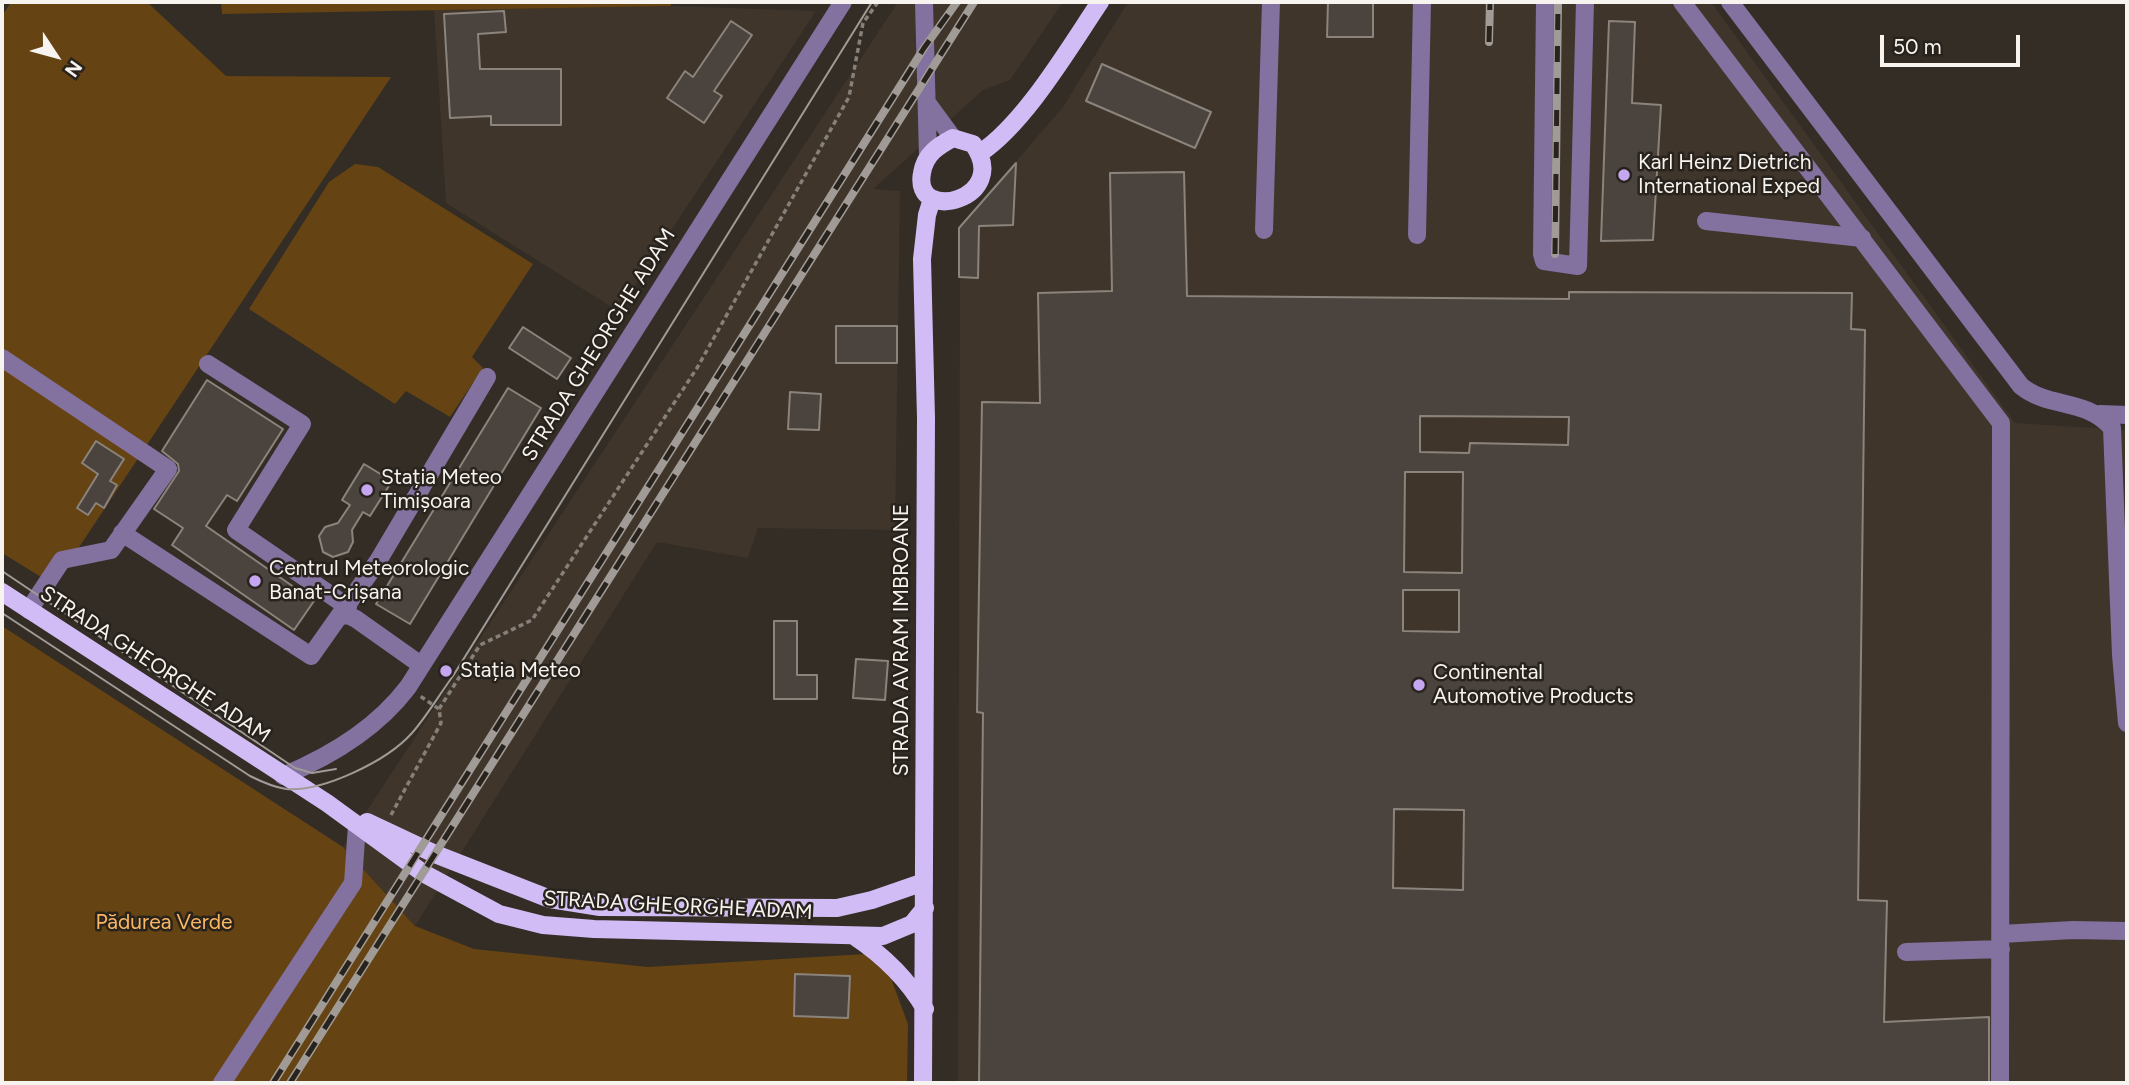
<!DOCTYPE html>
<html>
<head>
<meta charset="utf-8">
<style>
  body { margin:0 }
  #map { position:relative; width:2129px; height:1085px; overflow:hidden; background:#332d26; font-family:Figtree,sans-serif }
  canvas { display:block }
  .frame { position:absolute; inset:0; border:4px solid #f7f3ef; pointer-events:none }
  .north { position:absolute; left:21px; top:21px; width:70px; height:70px; -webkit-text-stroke:5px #29231d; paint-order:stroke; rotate:126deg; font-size:19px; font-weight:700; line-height:28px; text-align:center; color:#f7f3ef }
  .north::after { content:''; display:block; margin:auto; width:24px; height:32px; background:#f7f3ef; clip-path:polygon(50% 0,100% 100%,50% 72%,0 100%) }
  .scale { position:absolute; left:1880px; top:35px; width:140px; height:32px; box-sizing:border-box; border:4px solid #f7f3ef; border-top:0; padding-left:9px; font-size:21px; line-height:24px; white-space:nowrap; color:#f7f3ef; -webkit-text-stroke:5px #29231d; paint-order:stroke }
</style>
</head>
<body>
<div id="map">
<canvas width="2129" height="1085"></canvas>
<div class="frame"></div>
<div class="north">N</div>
<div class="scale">50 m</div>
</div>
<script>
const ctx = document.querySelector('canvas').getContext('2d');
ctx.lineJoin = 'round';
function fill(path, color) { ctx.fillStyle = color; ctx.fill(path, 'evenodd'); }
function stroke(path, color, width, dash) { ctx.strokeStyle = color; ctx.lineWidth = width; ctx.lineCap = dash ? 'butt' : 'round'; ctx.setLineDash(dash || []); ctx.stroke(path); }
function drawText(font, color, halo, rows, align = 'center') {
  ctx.font = font + ' Figtree,sans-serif'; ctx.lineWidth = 5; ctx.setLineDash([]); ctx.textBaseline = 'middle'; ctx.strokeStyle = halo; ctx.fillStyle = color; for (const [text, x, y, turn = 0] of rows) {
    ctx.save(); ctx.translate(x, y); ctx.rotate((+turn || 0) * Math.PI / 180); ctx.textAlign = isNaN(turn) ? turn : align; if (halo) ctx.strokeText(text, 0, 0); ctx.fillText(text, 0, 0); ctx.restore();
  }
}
const built = new Path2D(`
  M898,2h165l-53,78 -27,10 -110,99 27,2 -5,339 -137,-2 -10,30 -91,-16 -242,384 -72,-79z
  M1128,2h583l304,421 112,7v653h-1169l2,-857 103,-119z
  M671,6l145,5 -198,300 -172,-108 -12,-193z`);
const green = new Path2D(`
  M11,2h136l79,74 165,1 -337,508 -52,-32v-537z
  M221,2h450v4l-449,8z
  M355,164l23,3 155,97 -61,93 11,11 -33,49 -44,-26 -11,13 -146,-95 80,-127z
  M2,626l341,221 72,79 59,23 174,18 218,-13 23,19 19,51 -1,59h-905z`);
const building = new Path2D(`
  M1328,2h45v35h-46z
  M504,11l2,21 -28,2 2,35h81v56h-70v-9l-41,2 -6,-104z
  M731,21l21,14 -38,56 8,5 -18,27 -37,-25 18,-27 8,6z
  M1609,21l26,1 -3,81 29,2 -8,135 -52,1z
  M1102,64l109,48 -16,36 -109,-47z
  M1016,163l-3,62 -34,1 -1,52 -19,-1v-49z
  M1184,172l3,124 382,3v-7l283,1 -1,36 14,1 -7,570 29,1 -3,121 105,-5v66h-1010l4,-370 -6,-1 5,-310 58,1 -2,-110 74,-2 -2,-118zM1420,416l149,1 -1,28 -98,-2 -1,10 -49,-1zM1405,472h58l-1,101 -58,-1zM1403,590h56v42l-56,-1zM1394,809l70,1 -1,80 -70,-2z
  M836,326h61v37h-61z
  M523,327l48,31 -14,21 -48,-31z
  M207,380l76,49 -46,72 -10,-6 -21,31 108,75 -20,29 -122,-85 11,-17 -29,-19 25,-38 -1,-7 -16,-13z
  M508,388l33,20 -131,216 -34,-20z
  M790,392l31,2 -2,36 -31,-1z
  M96,441l28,18 -14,22 7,4 -13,23 -8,-5 -8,12 -11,-7 21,-34 -16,-11z
  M364,464l28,17 -22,35 -7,-4 -11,18 1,12 -5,10 -15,5 -10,-5 -4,-16 6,-9 13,-4 12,-18 -8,-5z
  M774,621h23v54h20v24h-43z
  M856,659l32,2 -3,39 -32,-2z
  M795,974l55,2 -2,42 -54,-2z`);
const path = new Path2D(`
  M439,709l41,-64 52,-25 165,-252 152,-271 14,-74 15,-21
  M391,815l50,-92 -2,-14 -19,-13`);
const minor = new Path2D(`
  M924,2l4,155
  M1545,2l-3,252 2,7 34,5 7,-264
  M1682,2l319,421 -1,660
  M1730,2l291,384c28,23 65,12 91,42l9,227 6,68
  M928,104l25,34
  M1706,221l156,17
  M1264,230l7,-228
  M1417,235l5,-233
  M2,358l166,111 -57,81 -49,10 -33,50
  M208,364l94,60 -66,106 112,77
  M2100,414l27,1
  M122,533l189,123 67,-95 109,-184
  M341,616l7,-1 8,4 65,46
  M283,776c48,-20 94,-48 125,-89l435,-685
  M2001,934l72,-4 54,1
  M1906,952l95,-3
  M222,1083l131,-200 4,-58`);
const major = new Path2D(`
  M953,138l20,6c40,55 -61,81 -51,29 3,-19 16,-27 31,-35z
  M980,153c45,-30 89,-105 120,-151
  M2,592l325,211 96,70 76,41 44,11 51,4 289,7 29,-12 13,-16
  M367,822l68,32 115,45 50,8 237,1 35,-8 52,-18
  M854,936c30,20 53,42 71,73
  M923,1083l3,-665 -4,-159 5,-44 5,-16`);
const tram = new Path2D(`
  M2,571l293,197 17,5 24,-4
  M2,613l248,163c12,6 23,11 36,13 37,3 101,-28 126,-56 15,-17 27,-38 41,-57l419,-674`);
const rail = new Path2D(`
  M1489,42l1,-40
  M1555,254l3,-252
  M273,1083l651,-1035 33,-46
  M290,1083l684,-1081`);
const markers = [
  [1624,175,7,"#c5a7f1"],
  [367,490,7,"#c5a7f1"],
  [255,581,7,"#c5a7f1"],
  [446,671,7,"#c5a7f1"],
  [1419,685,7,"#c5a7f1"]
];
const poiNames = [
  ["Karl Heinz Dietrich",1638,163],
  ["International Exped",1638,187],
  ["Stația Meteo",381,478],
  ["Timișoara",381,502],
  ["Centrul Meteorologic",269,569],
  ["Banat-Crișana",269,593],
  ["Stația Meteo",460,671],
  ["Continental",1433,673],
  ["Automotive Products",1433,697]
];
const streetNames = [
  ["STRADA GHEORGHE ADAM",599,345,-58],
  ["STRADA AVRAM IMBROANE",902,640,-90],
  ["STRADA GHEORGHE ADAM",155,665,33],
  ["STRADA GHEORGHE ADAM",678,906,3]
];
const parkNames = [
  ["Pădurea Verde",164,923]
];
fill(built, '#3f352a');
fill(green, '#654313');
fill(building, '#4b443e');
stroke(building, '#8b847c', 2);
stroke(path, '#86807b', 3.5, [5, 3.5]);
stroke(minor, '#83719f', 18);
stroke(major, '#d2bcf5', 18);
stroke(tram, '#a09b96', 2);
stroke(rail, '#a09b96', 8);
stroke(rail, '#29231d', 5, [16]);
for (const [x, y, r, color] of markers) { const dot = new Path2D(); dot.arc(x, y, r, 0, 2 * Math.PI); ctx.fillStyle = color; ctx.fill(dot); stroke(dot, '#29231d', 2.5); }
drawText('21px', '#f7f3ef', '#29231d', poiNames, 'left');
drawText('21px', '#f7f3ef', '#29231d', streetNames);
drawText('21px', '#fbb761', '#29231d', parkNames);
</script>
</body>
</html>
